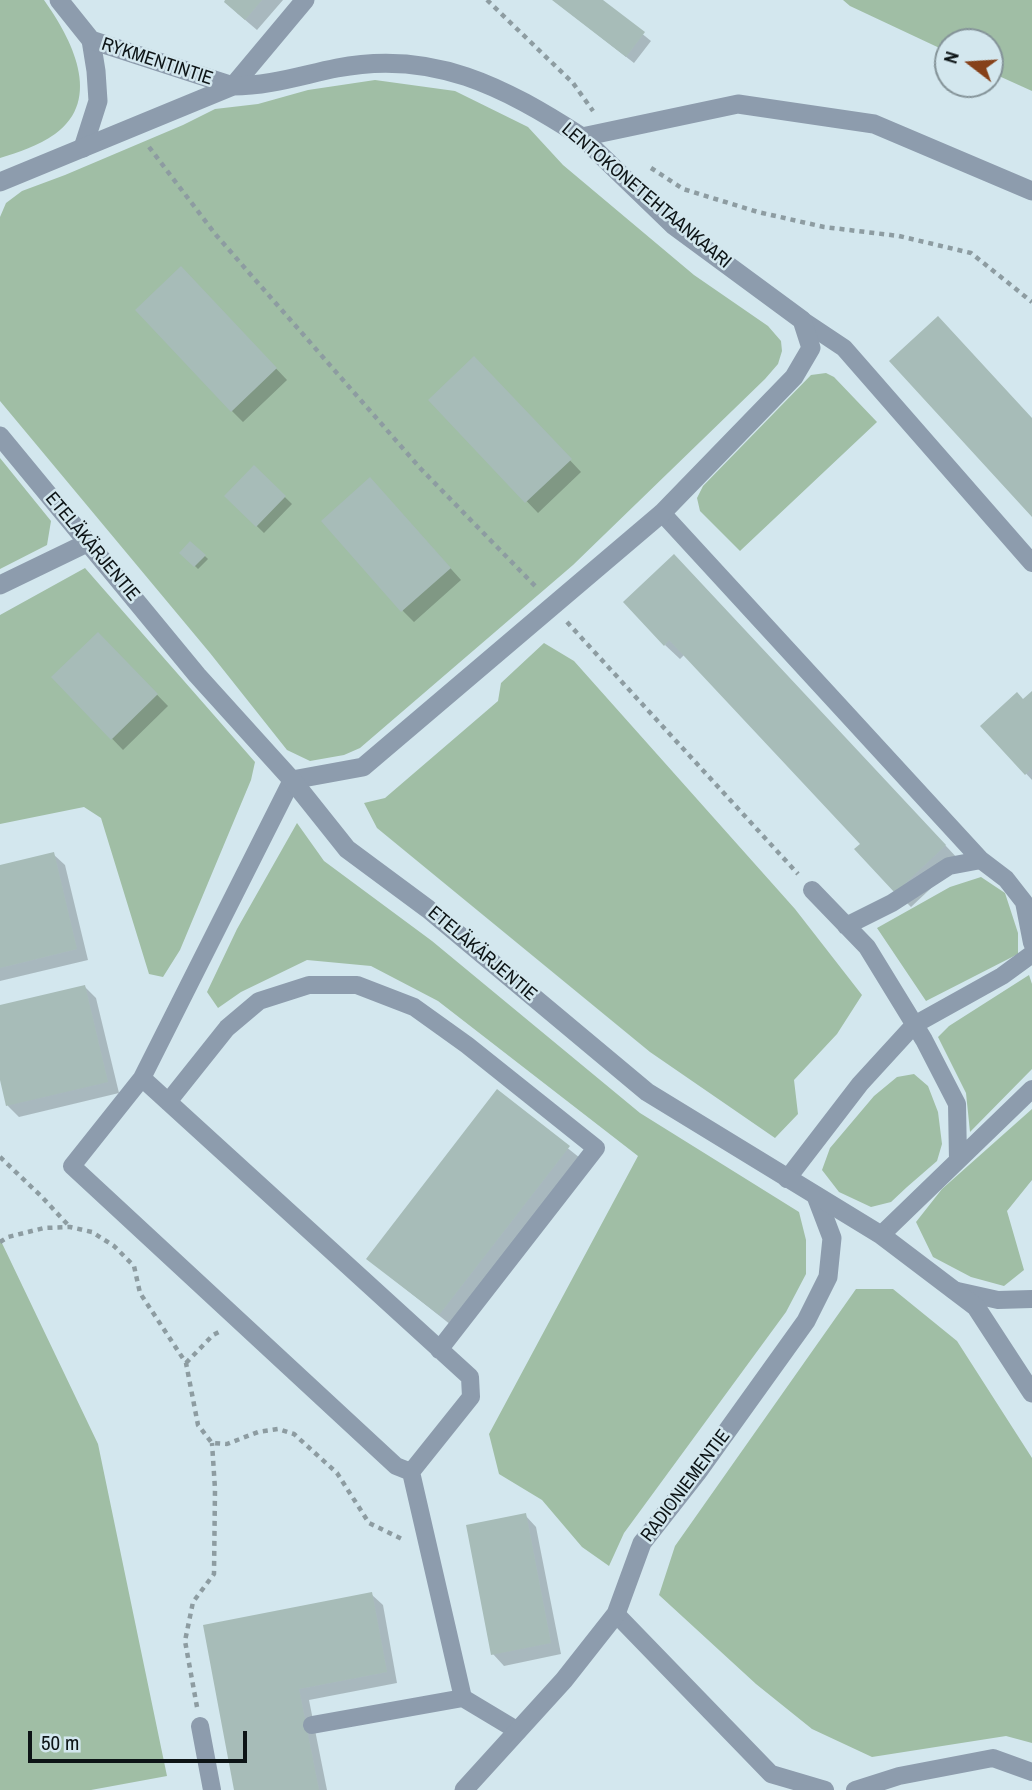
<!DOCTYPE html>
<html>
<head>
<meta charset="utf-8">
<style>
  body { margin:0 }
  #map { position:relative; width:1032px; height:1790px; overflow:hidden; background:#d3e7ee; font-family:"Archivo Narrow",sans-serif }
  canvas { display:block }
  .north { position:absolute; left:934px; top:28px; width:70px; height:70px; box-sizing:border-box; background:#d3e7ee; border:2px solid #849398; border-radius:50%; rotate:287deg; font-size:19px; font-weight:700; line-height:28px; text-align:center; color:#0d1416 }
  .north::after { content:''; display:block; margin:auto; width:24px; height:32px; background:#864119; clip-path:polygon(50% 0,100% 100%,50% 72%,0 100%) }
  .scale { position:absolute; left:28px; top:1731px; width:219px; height:32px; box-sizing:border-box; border:4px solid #0d1416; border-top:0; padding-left:9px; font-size:21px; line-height:24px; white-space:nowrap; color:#0d1416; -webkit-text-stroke:5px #d3e7ee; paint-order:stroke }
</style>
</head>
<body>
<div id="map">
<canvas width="1032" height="1790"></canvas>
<div class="north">N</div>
<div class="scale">50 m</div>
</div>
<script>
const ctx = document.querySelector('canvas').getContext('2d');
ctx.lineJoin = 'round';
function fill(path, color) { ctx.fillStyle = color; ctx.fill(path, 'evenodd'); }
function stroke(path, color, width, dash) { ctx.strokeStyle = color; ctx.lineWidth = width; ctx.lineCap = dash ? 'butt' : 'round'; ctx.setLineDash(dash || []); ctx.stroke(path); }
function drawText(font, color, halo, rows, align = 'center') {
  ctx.font = font + ' "Archivo Narrow",sans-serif'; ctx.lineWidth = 5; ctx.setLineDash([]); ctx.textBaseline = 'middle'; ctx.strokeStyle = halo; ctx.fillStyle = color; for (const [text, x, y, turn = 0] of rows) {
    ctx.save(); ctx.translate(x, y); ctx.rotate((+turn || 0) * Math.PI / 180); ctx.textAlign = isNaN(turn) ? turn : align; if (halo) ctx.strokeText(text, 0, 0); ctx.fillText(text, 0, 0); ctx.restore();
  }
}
const green = new Path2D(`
  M0,0h44c27,38 60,99 11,134 -17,12 -36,18 -55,24z
  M843,0h189v91l-42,-19v-30h-42v10l-98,-46z
  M375,80l80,11 73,36 35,38 131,110 74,51 13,15 1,10 -4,13 -13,15 -192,186 -213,183 -16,7 -34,6 -23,-11 -77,-97 -210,-252v-184l6,-14 16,-12 43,-16 118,-50 32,-16 43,-5 50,-14z
  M826,373l8,4 43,45 -137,129 -40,-40 -3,-13 6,-12 108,-111z
  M0,458l51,63 -4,24 -47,24z
  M85,568l170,194 -4,18 -71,170 -17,27 -14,-3 -48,-156 -17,-11 -84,17v-209z
  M544,643l30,18 221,248 67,86 -25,39 -43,46 4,34 -23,24 -125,-86 -273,-224 -13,-25 21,-5 113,-97 3,-18z
  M297,823l27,38 108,80 208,172 159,99 7,28v34l-20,38 -162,221 -15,33 -27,-19 -40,-47 -43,-26 -10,-40 149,-278 -200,-155 -67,-35 -64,-6 -66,32 -23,16 -11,-16 30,-63z
  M981,877l24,16 13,40v21l-92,47 -49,-73 73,-41z
  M1029,975l3,9v85l-62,63 -4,-39 -28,-56 11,-11z
  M914,1074l14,12 10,26 4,32 -5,17 -30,26 -16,15 -20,5 -32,-15 -17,-22 8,-22 44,-52 23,-19z
  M1032,1109v71l-25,31 17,59 -20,16 -33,-9 -38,-20 -17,-35 26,-33z
  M0,1239l98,205 69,332 -76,14h-91z
  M856,1289h37l64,52 75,117v285l-26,-7 -134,21 -60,-28 -56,-45 -97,-89 16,-49z`);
const shadow = new Path2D(`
  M228,0h55l-26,30 -20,-17z
  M553,0h48l50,41 -17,22z
  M192,280l95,100 -44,42 -11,-11z
  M485,370l96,102 -43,41 -108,-113z
  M254,467l38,37 -28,29 -38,-37z
  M381,491l80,89 -47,42 -11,-11z
  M191,543l17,16 -10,10 -16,-16z
  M689,571l271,290 -49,46 -15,-15 -33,-48 -178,-190 -5,5 -15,-14z
  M98,634l70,72 -45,44 -70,-73z
  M1032,693v87l-50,-54 41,-25z
  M53,854l12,11 23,95 -88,21v-114z
  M85,987l11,11 23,95 -100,24 -11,-11 -8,-33v-66z
  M497,1092l83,66 -129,167 -83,-66z
  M525,1515l11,12 25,127 -57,12 -11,-12z
  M371,1594l12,11 14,78 -88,17 18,90h-91l-31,-164z`);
const building = new Path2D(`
  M225,0h37l-17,20 -21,-18z
  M552,0h51l42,32 -19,25z
  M181,266l96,102 -46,44 -96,-102z
  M938,316l94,102v99l-143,-156z
  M474,356l98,103 -47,44 -97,-103z
  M254,465l32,31 -30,31 -32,-31z
  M370,477l81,91 -50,44 -80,-91z
  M190,541l16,14 -12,12 -15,-14z
  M674,554l272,291 -51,48 -41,-44 6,-5 -191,-204 -5,6 -41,-44z
  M98,632l60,62 -47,46 -60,-63z
  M1032,691v77l-7,7 -45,-49 37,-34 6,7z
  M54,852l23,97 -77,19v-103z
  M85,985l23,97 -102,24 -6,-26v-75z
  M497,1089l73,57 -131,169 -73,-56z
  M526,1513l25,130 -60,12 -25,-130z
  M372,1592l15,80 -88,17 20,101h-85l-31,-165z`);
const path = new Path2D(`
  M487,0l86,83 20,28
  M149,147l67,88 205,234 117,120
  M651,168l32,21 75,23 66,15 75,9 72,17 61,49
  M567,622l231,252
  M0,1157l42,40 27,29
  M0,1242l8,-5 36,-9 26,-1 22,5 22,14 20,20 6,27 46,70 12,62 14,18 15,1 31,-12 20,-3 16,5 43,39 32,50 35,17
  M186,1363l27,-28 6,-3
  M197,1707l-12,-66 8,-39 21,-28 1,-85 -3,-46`);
const service = new Path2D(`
  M802,320l42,28 188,215
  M662,513l319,347
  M812,890l55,57 57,93 33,64 1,56
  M846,926l46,-23 57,-37 32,-6 25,19 18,23 8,41
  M142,1078l328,299 1,20 -60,75 -15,-6 -324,-300 70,-88 150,-298
  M168,1102l59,-74 32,-27 50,-16h48l57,22 53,38 129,103 -157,202
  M787,1179l73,-95 54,-59 88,-49 30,-22
  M881,1235l151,-146
  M953,1290l45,10 34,-1
  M411,1472l52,226 55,33
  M616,1614l155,160 54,16
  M312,1725l151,-27
  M200,1726l12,64
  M855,1790l44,-14 94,-18 39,14`);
const minor = new Path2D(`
  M233,86l72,-86
  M83,148l15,-47 -2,-30 -5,-31
  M0,585l89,-43
  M292,780l71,-13 299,-254 132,-136 17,-29 -9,-28 -129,-95 -91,-88
  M464,1790l100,-110 52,-66 26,-71 55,-70 109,-152 22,-44 4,-39 -16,-42`);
const tertiary = new Path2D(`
  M59,0l32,40 142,46
  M0,182l233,-96c36,0 69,-11 104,-18 96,-19 167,19 245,69l156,-33 136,20 158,67
  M0,436l197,239 95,105 55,69 81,60 219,183 234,143 95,72 56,86`);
const streetNames = [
  ["RYKMENTINTIE",157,62,18],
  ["LENTOKONETEHTAANKAARI",646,196,40],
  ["ETELÄKÄRJENTIE",92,547,50],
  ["ETELÄKÄRJENTIE",482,954,40],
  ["RADIONIEMENTIE",686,1486,-53]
];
fill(green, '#a0bea5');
fill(shadow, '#0003');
fill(building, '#a7bcb8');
stroke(path, '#8d9ca1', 4.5, [5, 5]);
stroke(service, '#8d9cad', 18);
stroke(minor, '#8d9cad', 19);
stroke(tertiary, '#8d9cad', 19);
drawText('19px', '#0d1416', '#d3e7ee', streetNames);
</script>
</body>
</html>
